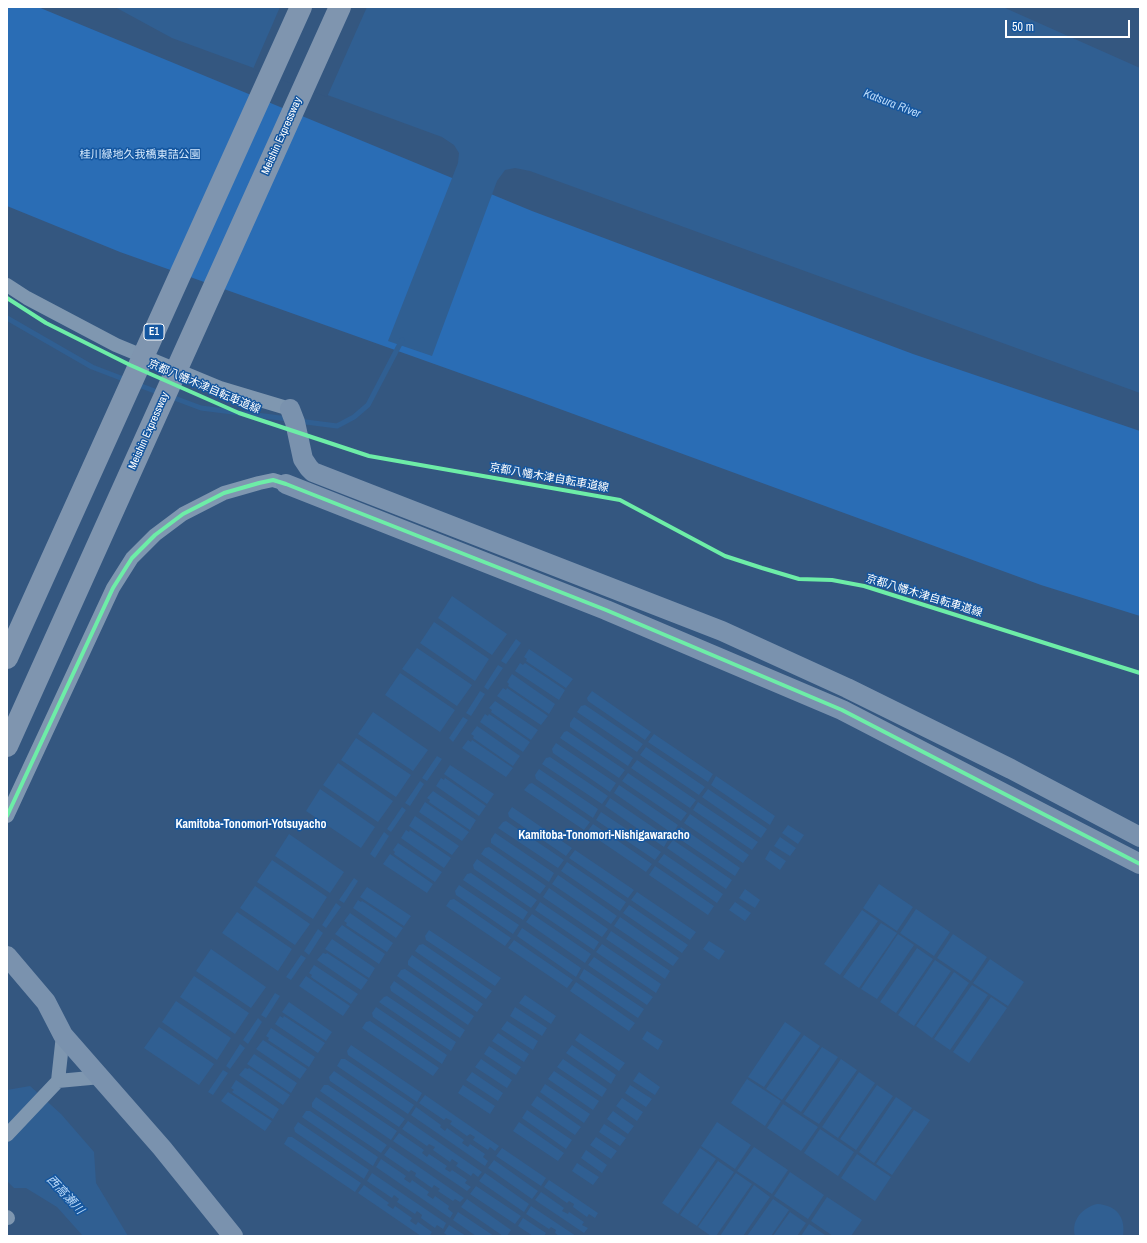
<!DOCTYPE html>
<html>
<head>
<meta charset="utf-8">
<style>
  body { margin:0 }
  #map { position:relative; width:1147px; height:1243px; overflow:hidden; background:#345780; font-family:"Archivo Narrow",sans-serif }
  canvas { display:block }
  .frame { position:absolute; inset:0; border:8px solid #fff; pointer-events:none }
  .scale { position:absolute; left:1005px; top:20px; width:125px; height:18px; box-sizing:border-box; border:2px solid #fff; border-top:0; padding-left:5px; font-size:12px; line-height:14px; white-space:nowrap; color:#fff; -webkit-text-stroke:3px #14569f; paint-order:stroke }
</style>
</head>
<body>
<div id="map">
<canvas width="1147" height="1243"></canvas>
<div class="frame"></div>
<div class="scale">50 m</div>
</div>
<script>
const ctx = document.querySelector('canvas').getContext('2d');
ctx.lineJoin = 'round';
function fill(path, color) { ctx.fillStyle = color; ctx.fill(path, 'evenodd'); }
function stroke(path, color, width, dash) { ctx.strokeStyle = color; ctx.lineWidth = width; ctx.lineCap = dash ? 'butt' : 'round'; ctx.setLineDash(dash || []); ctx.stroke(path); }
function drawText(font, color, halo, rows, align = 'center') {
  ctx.font = font + ' "Archivo Narrow","Noto Sans JP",sans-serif'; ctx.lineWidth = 3; ctx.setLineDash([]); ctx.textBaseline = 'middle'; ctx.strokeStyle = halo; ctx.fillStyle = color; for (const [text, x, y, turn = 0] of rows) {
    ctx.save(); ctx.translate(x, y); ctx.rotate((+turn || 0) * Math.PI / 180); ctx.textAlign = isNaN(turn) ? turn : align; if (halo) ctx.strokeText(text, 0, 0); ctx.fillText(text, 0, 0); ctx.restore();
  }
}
const green = new Path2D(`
  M7,7h31l494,204 381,143 227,77v185l-99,-31 -514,-188 -407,-145 -113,-46z`);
const water = new Path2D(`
  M115,7h887l3,1 135,60v325l-610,-222 -15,-3 -10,2 -8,11 -65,175 -44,-15 70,-178 1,-10 -5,-8 -12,-8 -270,-99z
  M452,596l55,38 -15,21 -54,-37z
  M434,622l55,37 -14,22 -55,-38z
  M516,639l5,4 -15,21 -5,-3z
  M417,648l55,37 -15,21 -55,-37z
  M529,649l44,30 -7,9 -40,-27 1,-2 -3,-2z
  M520,663l3,2 2,-2 40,27 -6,10 -44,-29z
  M498,665l5,3 -15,22 -4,-3z
  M400,673l55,37 -15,22 -55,-37z
  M512,674l43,30 -6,10 -41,-28 1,-2 -2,-2z
  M503,688l3,2 1,-2 41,28 -7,9 -44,-29z
  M480,691l5,3 -14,22 -5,-3z
  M592,691l59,41 -6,8 -57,-39 -1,-3z
  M495,701l43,29 -7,10 -40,-28 1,-2 -3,-2z
  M585,705l58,39 -6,8 -60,-40 4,-6z
  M373,712l55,38 -15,21 -55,-37z
  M485,714l3,2 1,-2 41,28 -7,10 -43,-30z
  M463,717l5,3 -15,22 -4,-4z
  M574,717l59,41 -5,8 -58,-39v-4z
  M477,726l43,30 -7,10 -40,-28 1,-2 -3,-2z
  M567,731l58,39 -6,8 -59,-40 4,-6z
  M654,734l59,40 -5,8 -60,-40z
  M356,738l55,37 -15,22 -55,-37z
  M468,740l3,2 1,-2 41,28 -7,9 -44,-29z
  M556,743l60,40 -6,9 -57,-39 -1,-4z
  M646,747l59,40 -6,8 -59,-40z
  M437,756l5,3 -15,22 -5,-3z
  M550,757l58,39 -6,8 -60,-40 4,-6z
  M637,760l59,40 -6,8 -59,-40z
  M338,763l55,38 -15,21 -55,-37z
  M450,765l44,29 -7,10 -43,-30z
  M539,769l59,40 -5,9 -57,-39 -1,-4z
  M628,773l59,40 -6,8 -59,-40z
  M716,776l59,40 -5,9 -59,-40z
  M441,778l3,2 1,-2 41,28 -7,10 -43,-30z
  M420,781l4,3 -14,22 -5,-3z
  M532,783l58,39 -6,8 -60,-40 5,-6z
  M619,785l59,40 -5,9 -59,-41z
  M320,789l55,38 -14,21 -55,-37z
  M708,789l59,40 -6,9 -59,-41z
  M433,791l43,29 -6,10 -41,-28 1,-2 -3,-2z
  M610,798l59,40 -5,9 -59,-41z
  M425,802l44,30 -7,9 -43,-29z
  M698,802l60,40 -6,8 -59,-40z
  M402,807l4,3 -15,22 -4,-3z
  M512,807l60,41 -6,8 -57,-39 -1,-4z
  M601,812l60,40 -6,8 -59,-40z
  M690,814l59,41 -6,8 -59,-40z
  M415,816l44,30 -7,9 -43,-29z
  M506,821l58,39 -6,8 -60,-40 5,-6z
  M593,824l59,40 -6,8 -59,-40z
  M788,825l16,10 -6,9 -16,-11z
  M681,827l59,41 -5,8 -60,-40z
  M406,830l3,2 1,-2 41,28 -7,10 -43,-30z
  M384,832l5,4 -14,22 -5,-4z
  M495,833l59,40 -5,9 -58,-39v-4z
  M289,834l55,38 -14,21 -55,-37z
  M780,837l16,11 -6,8 -16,-10z
  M673,840l59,40 -6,9 -59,-41z
  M398,843l44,29 -7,10 -41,-28 1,-2 -2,-2z
  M489,847l57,39 -6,8 -59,-40 4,-6z
  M575,850l59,40 -6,8 -59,-40z
  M770,850l16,11 -6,9 -15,-11z
  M390,854l43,30 -6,9 -44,-29z
  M664,854l59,40 -6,9 -59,-41z
  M477,859l60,41 -6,8 -57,-39 -1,-4z
  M272,860l55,37 -14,22 -56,-37z
  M567,862l59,40 -6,9 -59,-40z
  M655,866l59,40 -6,9 -59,-40z
  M471,873l57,39 -5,8 -60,-40 4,-6z
  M558,875l59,41 -6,8 -59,-40z
  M354,878l4,3 -14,22 -5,-3z
  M879,884l34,23 -16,24 -34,-23z
  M459,885l60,40 -6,9 -57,-39 -1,-4z
  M255,886l55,38 -15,21 -55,-37z
  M367,887l44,29 -7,10 -44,-29z
  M549,888l59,41 -6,8 -59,-40z
  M745,889l15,11 -5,8 -16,-10z
  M637,892l59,40 -6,8 -59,-40z
  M454,899l57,39 -6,8 -59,-40 4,-6z
  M358,900l3,2 1,-1 41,27 -7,10 -43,-30z
  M540,902l59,40 -5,8 -59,-40z
  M735,902l16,11 -6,8 -16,-11z
  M336,903l5,4 -15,21 -4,-3z
  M629,905l59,40 -6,8 -59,-40z
  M916,909l34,23 -16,24 -34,-23z
  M862,910l16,11 -38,54 -16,-11z
  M237,912l55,37 -14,22 -56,-38z
  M350,913l43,30 -6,9 -41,-27 1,-2 -3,-2z
  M532,914l59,40 -6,9 -59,-41z
  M620,917l59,41 -6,8 -59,-40z
  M881,923l16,10 -38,55 -16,-11z
  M342,925l43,29 -6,10 -44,-30z
  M522,928l59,40 -5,9 -59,-41z
  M318,929l5,4 -14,22 -5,-4z
  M429,930l72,48 -6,8 -69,-46 -1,-4z
  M611,931l59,40 -5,8 -59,-40z
  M898,934l16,11 -37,54 -16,-10z
  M953,934l34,23 -16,24 -34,-23z
  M332,939l43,29 -6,10 -44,-29z
  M514,940l59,40 -6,8 -59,-40z
  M709,941l16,10 -6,9 -16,-11z
  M423,944l69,47 -6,8 -71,-48 4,-6z
  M602,944l59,40 -5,9 -60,-41z
  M917,948l16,11 -37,54 -16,-11z
  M211,949l55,38 -15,21 -55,-37z
  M323,953l3,1 1,-1 41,27 -7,10 -44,-30z
  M301,955l5,3 -15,22 -5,-3z
  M412,955l71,49 -6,8 -69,-47v-4z
  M594,957l59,40 -6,8 -59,-40z
  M990,959l34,23 -16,24 -35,-23z
  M935,960l16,11 -37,55 -16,-11z
  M314,965l44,29 -7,10 -40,-27 1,-2 -3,-2z
  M405,969l69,47 -6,9 -71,-49 4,-6z
  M584,969l60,40 -6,9 -59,-40z
  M954,972l15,11 -37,55 -16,-12z
  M194,976l55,37 -14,21 -55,-37z
  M306,976l44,30 -7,10 -44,-30z
  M394,981l71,49 -5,8 -69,-47 -1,-4z
  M576,982l59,41 -6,8 -59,-40z
  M972,985l16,10 -38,55 -16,-11z
  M275,993l5,3 -14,22 -5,-3z
  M525,995l31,21 -5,8 -32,-21z
  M387,996l69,46 -5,9 -72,-49 5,-5z
  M991,997l16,11 -38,55 -16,-11z
  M176,1001l55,37 -14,22 -55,-38z
  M289,1002l43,30 -6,9 -44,-29z
  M376,1007l71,48 -5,9 -69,-47 -1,-4z
  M515,1007l32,21 -5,8 -32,-20z
  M280,1016l3,2 1,-2 41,27 -7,10 -43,-29z
  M258,1018l4,4 -14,22 -5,-4z
  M370,1021l69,47 -6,8 -71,-48 4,-6z
  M507,1021l31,20 -5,9 -32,-21z
  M785,1022l16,11 -37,54 -16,-10z
  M159,1027l55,37 -15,21 -55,-37z
  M271,1028l44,29 -6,10 -41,-27 1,-2 -3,-2z
  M647,1031l16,10 -5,9 -16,-11z
  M498,1033l31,21 -5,8 -32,-21z
  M580,1033l45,30 -6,8 -44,-31z
  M804,1035l16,11 -38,54 -16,-11z
  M263,1040l44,29 -7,10 -44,-30z
  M240,1044l5,4 -15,21 -4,-3z
  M351,1045l71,48 -5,9 -69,-47 -1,-4z
  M572,1045l44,30 -5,9 -45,-31z
  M489,1046l32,21 -5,8 -32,-21z
  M822,1047l16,10 -37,55 -16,-11z
  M254,1054l43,29 -6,10 -44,-29z
  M341,1059h4l69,46 -6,9 -71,-48z
  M481,1059l31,21 -5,8 -32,-21z
  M563,1059l44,30 -5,8 -45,-30z
  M841,1059l16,11 -38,54 -16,-10z
  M245,1068l3,1 1,-1 41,27 -7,10 -44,-30z
  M223,1070l5,3 -15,22 -5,-3z
  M334,1071l71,48 -6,8 -69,-46 -1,-4z
  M554,1071l45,30 -6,9 -45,-31z
  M472,1072l31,21 -5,8 -32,-21z
  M639,1072l21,15 -5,8 -22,-14z
  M859,1072l16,11 -37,55 -16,-11z
  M747,1079l34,22 -16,25 -34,-23z
  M236,1080l43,29 -6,10 -41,-27 2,-2 -3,-2z
  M545,1084l45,30 -6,9 -44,-31z
  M324,1085h4l69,46 -6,9 -71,-49z
  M463,1085l32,21 -5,8 -32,-21z
  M630,1085l22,14 -6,8 -21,-14z
  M877,1085l16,11 -37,54 -16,-11z
  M30,1086l31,28 33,38 2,31 32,53h-45l-26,-29 -31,-19h-12l-7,-7v-91z
  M228,1092l44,29 -7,10 -44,-30z
  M425,1095l74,51 -4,5 -5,-4 -2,3 -15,-10 2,-3 -5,-3 -3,2 -17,-12 2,-3 -6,-3 -2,2 -25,-17z
  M537,1096l44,31 -6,8 -44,-30z
  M316,1097l71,48 -6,8 -69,-46v-4z
  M896,1097l16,11 -38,55 -15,-11z
  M622,1098l21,14 -6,9 -21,-15z
  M783,1104l35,23 -17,24 -34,-23z
  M416,1107l25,18 -1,2 5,4 2,-3 17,12 -2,3 6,4 2,-3 15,10 -2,3 5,4 -3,5 -74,-51z
  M527,1110l45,30 -6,9 -44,-31z
  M914,1110l16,10 -38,55 -16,-11z
  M306,1111h4l68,46 -5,9 -71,-49z
  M613,1111l21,15 -6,8 -21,-15z
  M408,1121l74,51 -4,5 -5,-4 -2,3 -15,-10 2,-3 -6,-4 -2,3 -17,-12 2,-3 -6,-3 -2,2 -25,-17z
  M298,1122l71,48 -5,9 -69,-47 -1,-4z
  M519,1122l45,31 -6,8 -45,-30z
  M717,1122l34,23 -16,24 -34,-23z
  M604,1124l22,14 -6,8 -21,-14z
  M820,1129l34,23 -16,24 -34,-23z
  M399,1133l25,17 -2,3 5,4 2,-3 18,12 -2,3 5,3 2,-2 15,10 -2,3 6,4 -4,4 -74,-50z
  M288,1137h4l69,46 -6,9 -71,-48z
  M596,1137l21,14 -6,8 -21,-14z
  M390,1147l74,51 -4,4 -5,-3 -2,2 -15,-10 2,-2 -6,-4 -2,3 -17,-12 1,-3 -5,-3 -2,2 -25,-17z
  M754,1147l34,23 -16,24 -35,-23z
  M502,1148l44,30 -5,8 -45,-30z
  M700,1148l16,11 -38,55 -16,-11z
  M586,1150l21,15 -5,8 -21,-15z
  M857,1154l34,23 -16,24 -34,-23z
  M381,1159l25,17 -2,3 6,4 2,-3 17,12 -2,3 6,4 2,-3 14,10 -1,3 5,4 -3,5 -74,-51z
  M494,1160l44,31 -6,8 -44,-31z
  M718,1161l16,11 -37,54 -17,-11z
  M577,1163l22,14 -6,8 -21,-14z
  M790,1172l34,23 -16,24 -34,-23z
  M372,1173l74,50 -3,6 -6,-4 -2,3 -14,-10 1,-3 -5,-4 -2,3 -18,-12 2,-3 -5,-4 -2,3 -25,-17z
  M485,1173l44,31 -5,8 -45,-31z
  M736,1173l16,11 -36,52h-5l-13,-9z
  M549,1180l49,33 -3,5 -6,-4 -2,3 -14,-10 1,-3 -5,-3 -2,2 -23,-16z
  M364,1185l25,18 -2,2 6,4 2,-3 17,12 -2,3 6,4 2,-3 14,10 -2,3 2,1h-11l-63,-43z
  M754,1185l16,12 -27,39h-23z
  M476,1186l45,30 -6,8 -45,-30z
  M541,1192l23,16 -2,3 6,3 1,-2 15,10 -2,3 6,3 -4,5 -49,-33z
  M827,1197l35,23 -11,16h-18l-22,-15z
  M467,1199l44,31 -4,6h-4l-42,-29z
  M773,1199l16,11 -18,26h-24z
  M1097,1204c19,1 29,13 26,32h-48c-4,-16 7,-28 22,-32z
  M531,1206l45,30h-17l-4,-3 1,-3 -5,-3 -2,2 -23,-15z
  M458,1212l36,24h-18l-23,-16z
  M790,1212l16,11 -9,13h-24z
  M523,1218l23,15 -2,3h-11l-15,-10z
  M809,1224l16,11 -1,1h-23z
  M449,1225l17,11h-18l-4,-3z`);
const pier = new Path2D(`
  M280,7h87l-40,90 -74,-28z`);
const stream = new Path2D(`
  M7,318l85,49 34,13
  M136,384l24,9
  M169,396l32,12 87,11
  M298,421l39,5 17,-9 14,-12 34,-65`);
const street = new Path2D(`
  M7,285l20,13 89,47 104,43 70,21
  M7,816l106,-228 19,-30 23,-23 28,-21 41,-21 35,-10 14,-3 13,4
  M63,1035l-5,46 43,-4
  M7,1135l51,-54
  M7,1217l1,1`);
const secondary = new Path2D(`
  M290,409l5,13 8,37 6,9 4,4 409,159 125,57 164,81 129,68
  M286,484l320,126 236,100 298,154
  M7,956l39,46 17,33 99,113 71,88`);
const highwayBridge = new Path2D(`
  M7,658l294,-651
  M7,746l333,-739`);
const cycleway = new Path2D(`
  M7,298l39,25 84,42 109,48 130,43 251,44 105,56 37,12 37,11 33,1 32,6 276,87
  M7,816l106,-228 19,-30 23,-23 28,-21 41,-21 35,-10 14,-3 13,4 320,126 236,100 298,154`);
const shields = [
  [154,332,20]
];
const shieldNames = [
  ["E1",154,332]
];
const streetNames = [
  ["Meishin Expressway",282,136,-66],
  ["京都八幡木津自転車道線",204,387,23],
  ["Meishin Expressway",149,431,-66],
  ["京都八幡木津自転車道線",549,478,10],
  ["京都八幡木津自転車道線",924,596,17]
];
const parkNames = [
  ["桂川緑地久我橋東詰公園",140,155]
];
const waterNames = [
  ["Katsura River",892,104,21],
  ["西高瀬川",65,1195,47]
];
const neighbourhoodNames = [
  ["Kamitoba-Tonomori-Yotsuyacho",251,825],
  ["Kamitoba-Tonomori-Nishigawaracho",604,836]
];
fill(green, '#2a6db5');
fill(water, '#305f92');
fill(pier, '#345780');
stroke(stream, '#305f92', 5);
stroke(street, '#7f97b0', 14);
stroke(secondary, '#7a92ae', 20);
stroke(highwayBridge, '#7f95af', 22);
stroke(cycleway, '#6deda7', 4);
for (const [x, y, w] of shields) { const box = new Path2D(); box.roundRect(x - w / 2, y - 8, w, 16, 3); ctx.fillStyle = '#14569f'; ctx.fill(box); stroke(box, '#fff', 1); }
drawText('bold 10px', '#fff', null, shieldNames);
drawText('11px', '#fff', '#14569f', streetNames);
drawText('11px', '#d5e9fd', '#14569f', parkNames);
drawText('italic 12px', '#badafa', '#14569f', waterNames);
drawText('bold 12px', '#fff', '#14569f', neighbourhoodNames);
</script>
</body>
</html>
